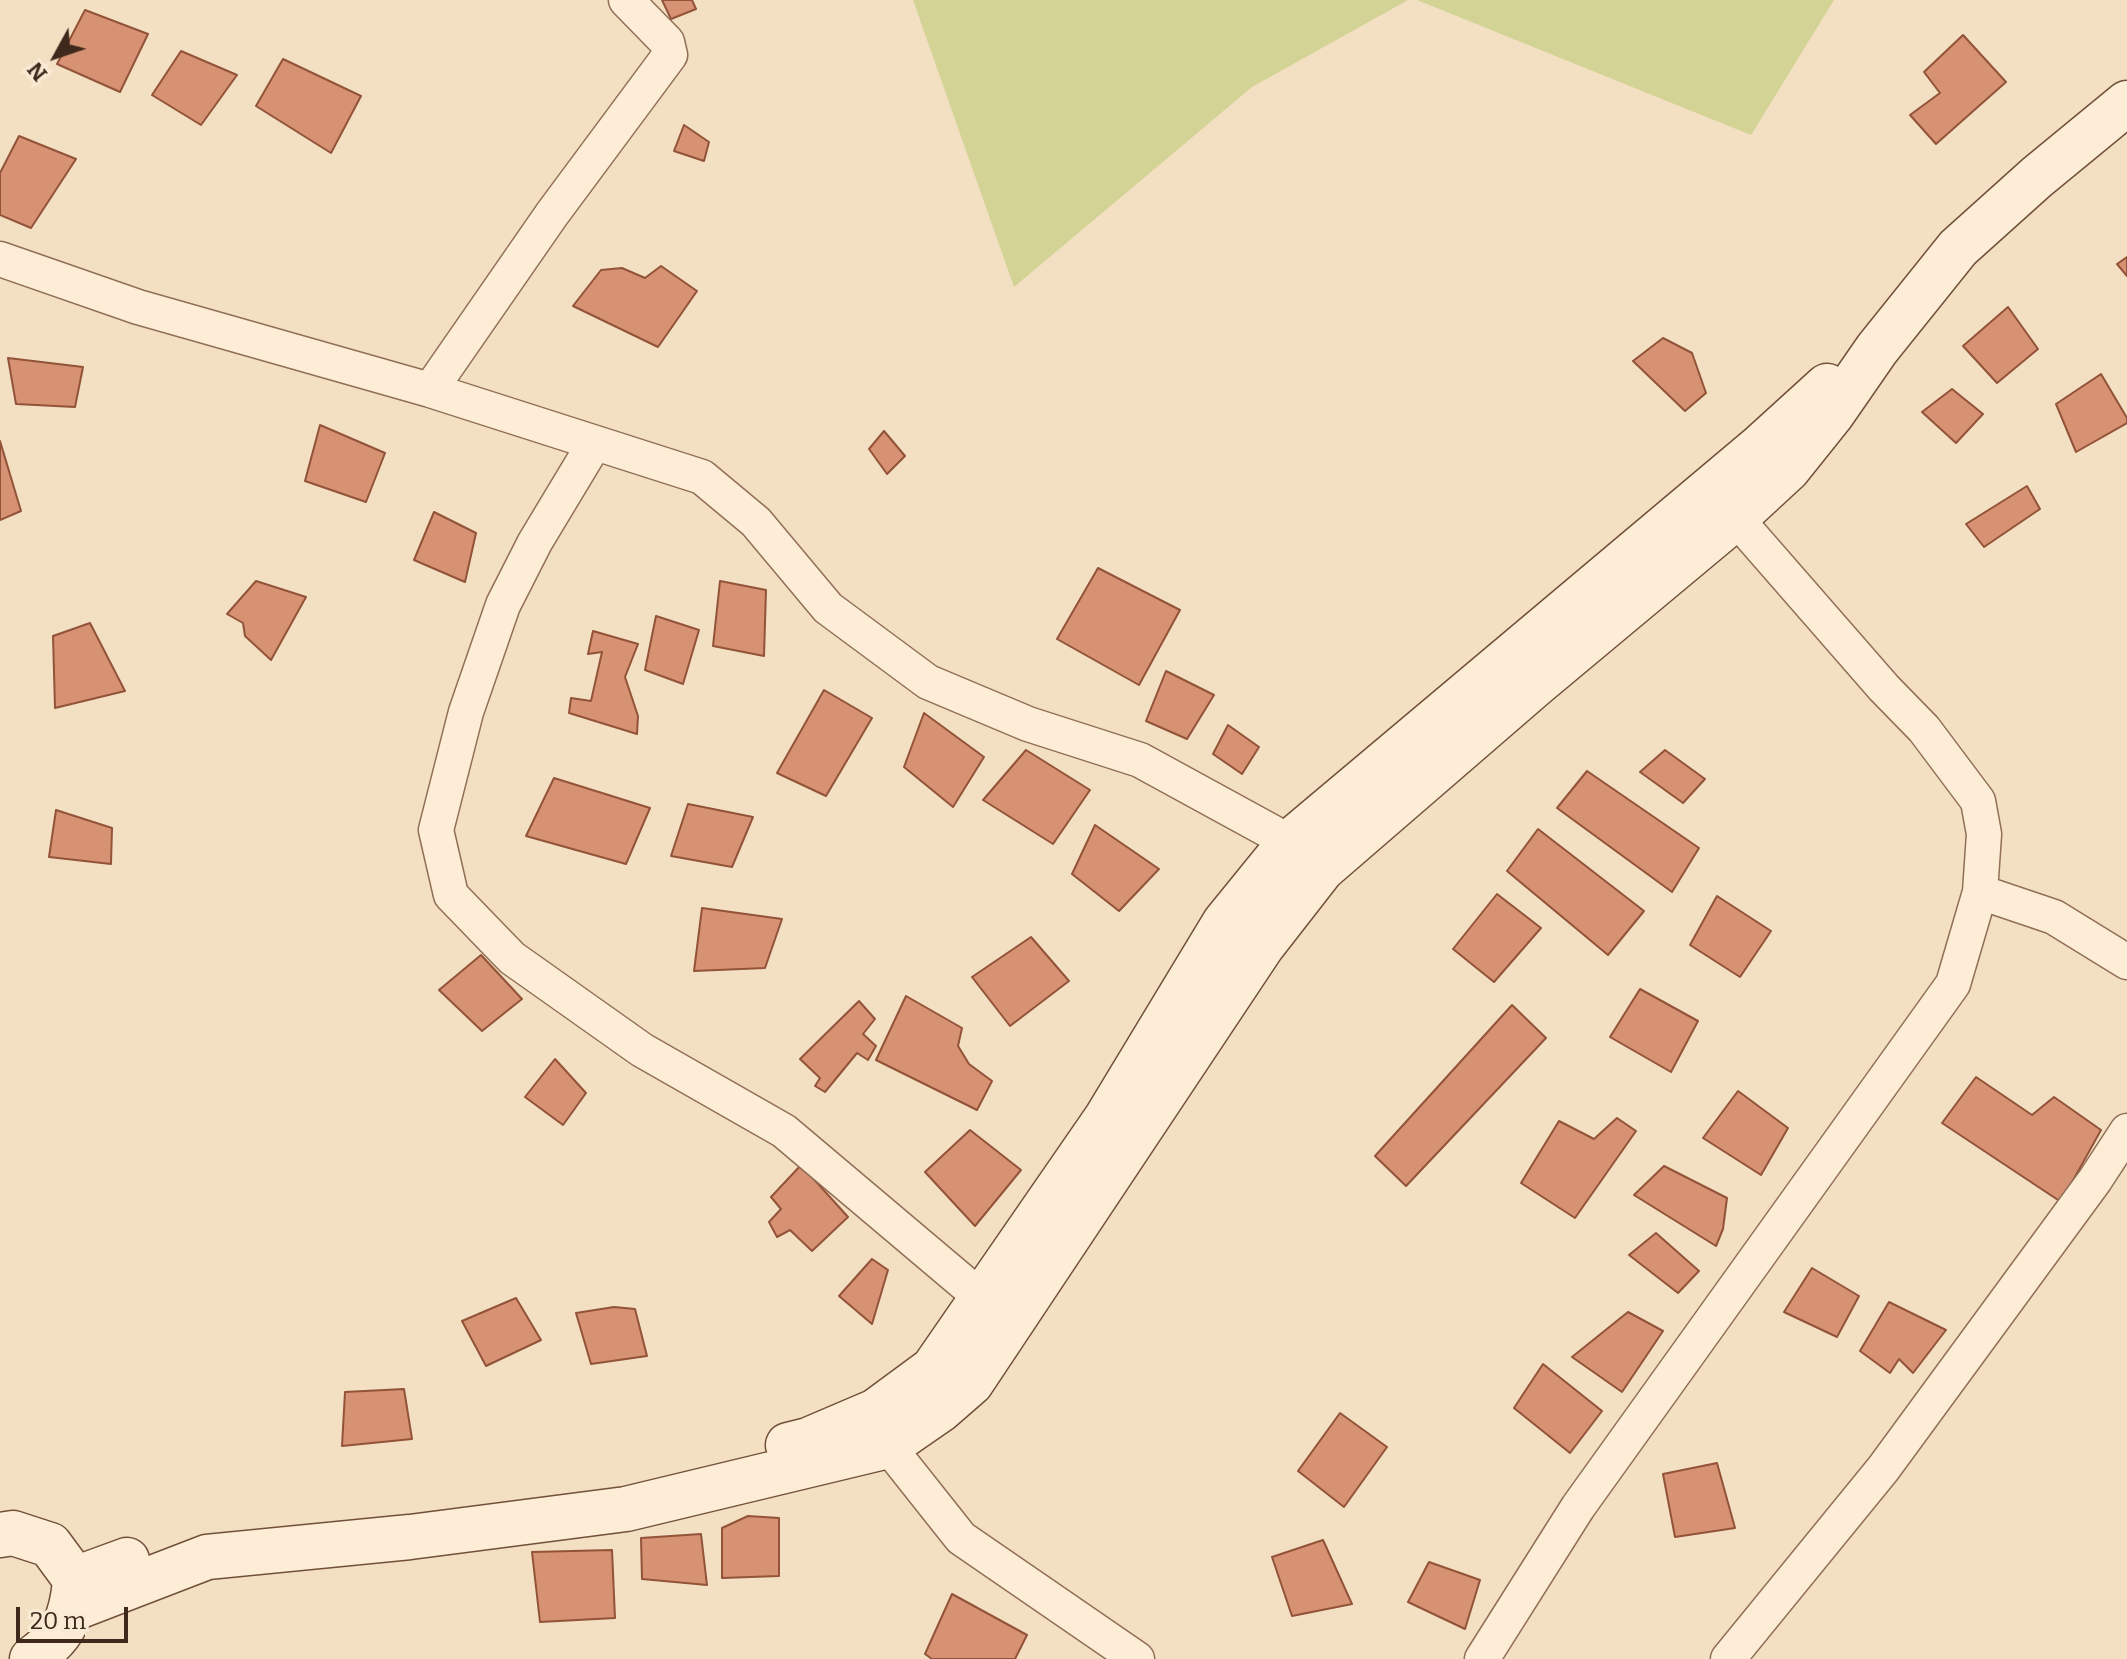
<!DOCTYPE html>
<html>
<head>
<meta charset="utf-8">
<style>
  body { margin:0 }
  #map { position:relative; width:2127px; height:1659px; overflow:hidden; background:#f3dfc2; font-family:Bitter,serif }
  canvas { display:block }
  .north { position:absolute; left:16px; top:16px; width:80px; height:80px; -webkit-text-stroke:6px #f9ead3; paint-order:stroke; rotate:230deg; font-size:22px; font-weight:700; line-height:32px; text-align:center; color:#3e291c }
  .north::after { content:''; display:block; margin:auto; width:28px; height:36px; background:#3e291c; clip-path:polygon(50% 0,100% 100%,50% 72%,0 100%) }
  .scale { position:absolute; left:16px; top:1607px; width:112px; height:36px; box-sizing:border-box; border:4px solid #3e291c; border-top:0; padding-left:10px; font-size:24px; line-height:28px; white-space:nowrap; color:#3e291c; -webkit-text-stroke:6px #f9ead3; paint-order:stroke }
</style>
</head>
<body>
<div id="map">
<canvas width="2127" height="1659"></canvas>
<div class="north">N</div>
<div class="scale">20 m</div>
</div>
<script>
const ctx = document.querySelector('canvas').getContext('2d');
ctx.lineJoin = 'round';
function fill(path, color) { ctx.fillStyle = color; ctx.fill(path, 'evenodd'); }
function stroke(path, color, width, dash) { ctx.strokeStyle = color; ctx.lineWidth = width; ctx.lineCap = dash ? 'butt' : 'round'; ctx.setLineDash(dash || []); ctx.stroke(path); }
const green = new Path2D(`
  M913,0h495l-156,87 -238,200z
  M1417,0h417l-83,135z`);
const building = new Path2D(`
  M662,0h30l4,9 -25,10z
  M85,10l63,24 -28,58 -63,-28z
  M1963,35l43,47 -70,62 -26,-29 30,-22 -16,-21z
  M181,51l56,24 -36,50 -49,-30z
  M283,59l78,37 -30,57 -75,-47z
  M684,125l25,17 -5,19 -30,-10z
  M19,136l57,23 -45,69 -31,-13v-42z
  M2127,257v19l-10,-12z
  M661,266l36,25 -39,56 -85,-41 28,-36 21,-2 23,10z
  M2008,307l30,42 -41,34 -34,-37z
  M1663,338l29,15 14,40 -21,18 -52,-50z
  M8,358l75,9 -8,40 -59,-3z
  M2101,374l26,44v5l-51,29 -20,-48z
  M1952,389l31,25 -27,29 -34,-31z
  M320,425l65,28 -19,49 -61,-21z
  M884,431l21,25 -18,18 -18,-25z
  M0,441l21,70 -21,9z
  M2027,486l13,23 -56,38 -18,-23z
  M434,512l42,21 -11,49 -51,-22z
  M1098,568l82,42 -41,75 -82,-46z
  M256,581l50,16 -35,63 -26,-24 -2,-13 -16,-9z
  M720,581l46,9 -2,66 -51,-10z
  M656,616l43,14 -16,54 -38,-14z
  M90,623l35,68 -70,17 -2,-72z
  M593,631l45,13 -13,33 13,39 -1,18 -68,-21 2,-15 20,3 11,-49 -14,2z
  M1166,671l48,24 -27,44 -41,-18z
  M824,690l48,28 -46,78 -49,-23z
  M924,713l60,44 -31,50 -49,-40z
  M1228,725l31,22 -17,27 -29,-20z
  M1026,750l64,40 -37,54 -70,-44z
  M1665,750l40,29 -22,24 -43,-31z
  M1587,771l112,77 -27,44 -115,-84z
  M554,778l96,30 -24,56 -100,-28z
  M688,804l65,13 -21,50 -61,-11z
  M56,810l56,18 -1,36 -62,-7z
  M1095,825l64,44 -40,42 -47,-37z
  M1538,829l106,82 -36,44 -101,-84z
  M1497,894l44,34 -47,54 -41,-33z
  M1717,896l54,35 -31,46 -50,-32z
  M702,908l80,11 -17,49 -71,3z
  M1031,937l38,44 -59,45 -38,-49z
  M481,955l41,44 -40,32 -43,-41z
  M1640,989l58,32 -27,51 -61,-35z
  M906,996l56,32 -4,18 11,18 23,17 -15,29 -101,-50z
  M859,1001l16,18 -12,15 13,12 -8,14 -11,-7 -32,39 -10,-6 5,-8 -20,-19z
  M1512,1005l34,33 -140,148 -31,-30z
  M555,1059l31,34 -23,32 -38,-28z
  M1976,1077l56,38 22,-18 47,33 -40,72 -119,-79z
  M1738,1091l50,37 -27,47 -58,-37z
  M1617,1118l19,13 -61,87 -54,-35 38,-62 35,18z
  M970,1130l51,40 -46,56 -50,-54z
  M801,1165l47,52 -36,34 -22,-21 -13,7 -8,-15 12,-13 -10,-12z
  M1664,1166l63,32 -4,31 -7,17 -82,-51z
  M1656,1233l43,38 -21,22 -49,-38z
  M872,1259l16,11 -16,54 -33,-28z
  M1812,1268l47,28 -22,41 -53,-25z
  M516,1298l25,42 -55,26 -24,-45z
  M1889,1302l57,28 -33,43 -14,-14 -9,14 -30,-22z
  M614,1307l21,2 12,47 -56,8 -15,-51z
  M1628,1312l35,19 -41,61 -50,-35z
  M1543,1364l59,47 -32,42 -56,-45z
  M404,1389l8,50 -70,7 3,-54z
  M1340,1413l47,34 -43,60 -46,-36z
  M1717,1463l18,65 -60,9 -12,-63z
  M748,1516l31,2v58l-57,2v-50z
  M701,1534l6,51 -65,-6 -1,-41z
  M1323,1540l29,64 -60,12 -20,-59z
  M612,1550l3,68 -75,4 -8,-70z
  M1429,1562l51,18 -15,49 -57,-27z
  M952,1594l75,41 -12,24h-83l-7,-5z`);
const street = new Path2D(`
  M0,259l138,48 292,83 272,87 54,45 72,86 100,74 100,42 112,36 150,82 17,14
  M430,390l122,-176 118,-159 -3,-13 -41,-42
  M594,444l-59,98 -32,63 -37,107 -30,118 15,65 61,63 130,92 142,81 199,168 18,11
  M1980,892l74,25 73,45
  M880,1423l8,23 73,92 176,121
  M1482,1659l96,-152 375,-523 27,-92 4,-58 -6,-33 -54,-72 -40,-41 -164,-188
  M1728,1659l155,-190 212,-289 32,-49`);
const secondary = new Path2D(`
  M788,1445l20,-5 68,-29 57,-42 174,-252 118,-195 65,-80 471,-396 66,-60
  M0,1535l13,-2 37,12 25,34 52,-19
  M72,1609l135,-52 203,-20 216,-28 262,-63 52,-36 31,-27 291,-437 60,-77 214,-185 199,-166 53,-49 44,-55 45,-65 81,-101 79,-71 90,-74
  M32,1659c31,-23 39,-38 43,-77`);
fill(green, '#d2d394');
fill(building, '#d69273');
stroke(building, '#925339', 2);
stroke(street, '#906f56', 37);
stroke(secondary, '#71503a', 47);
stroke(street, '#fdedd6', 34);
stroke(secondary, '#fdedd6', 44);
</script>
</body>
</html>
